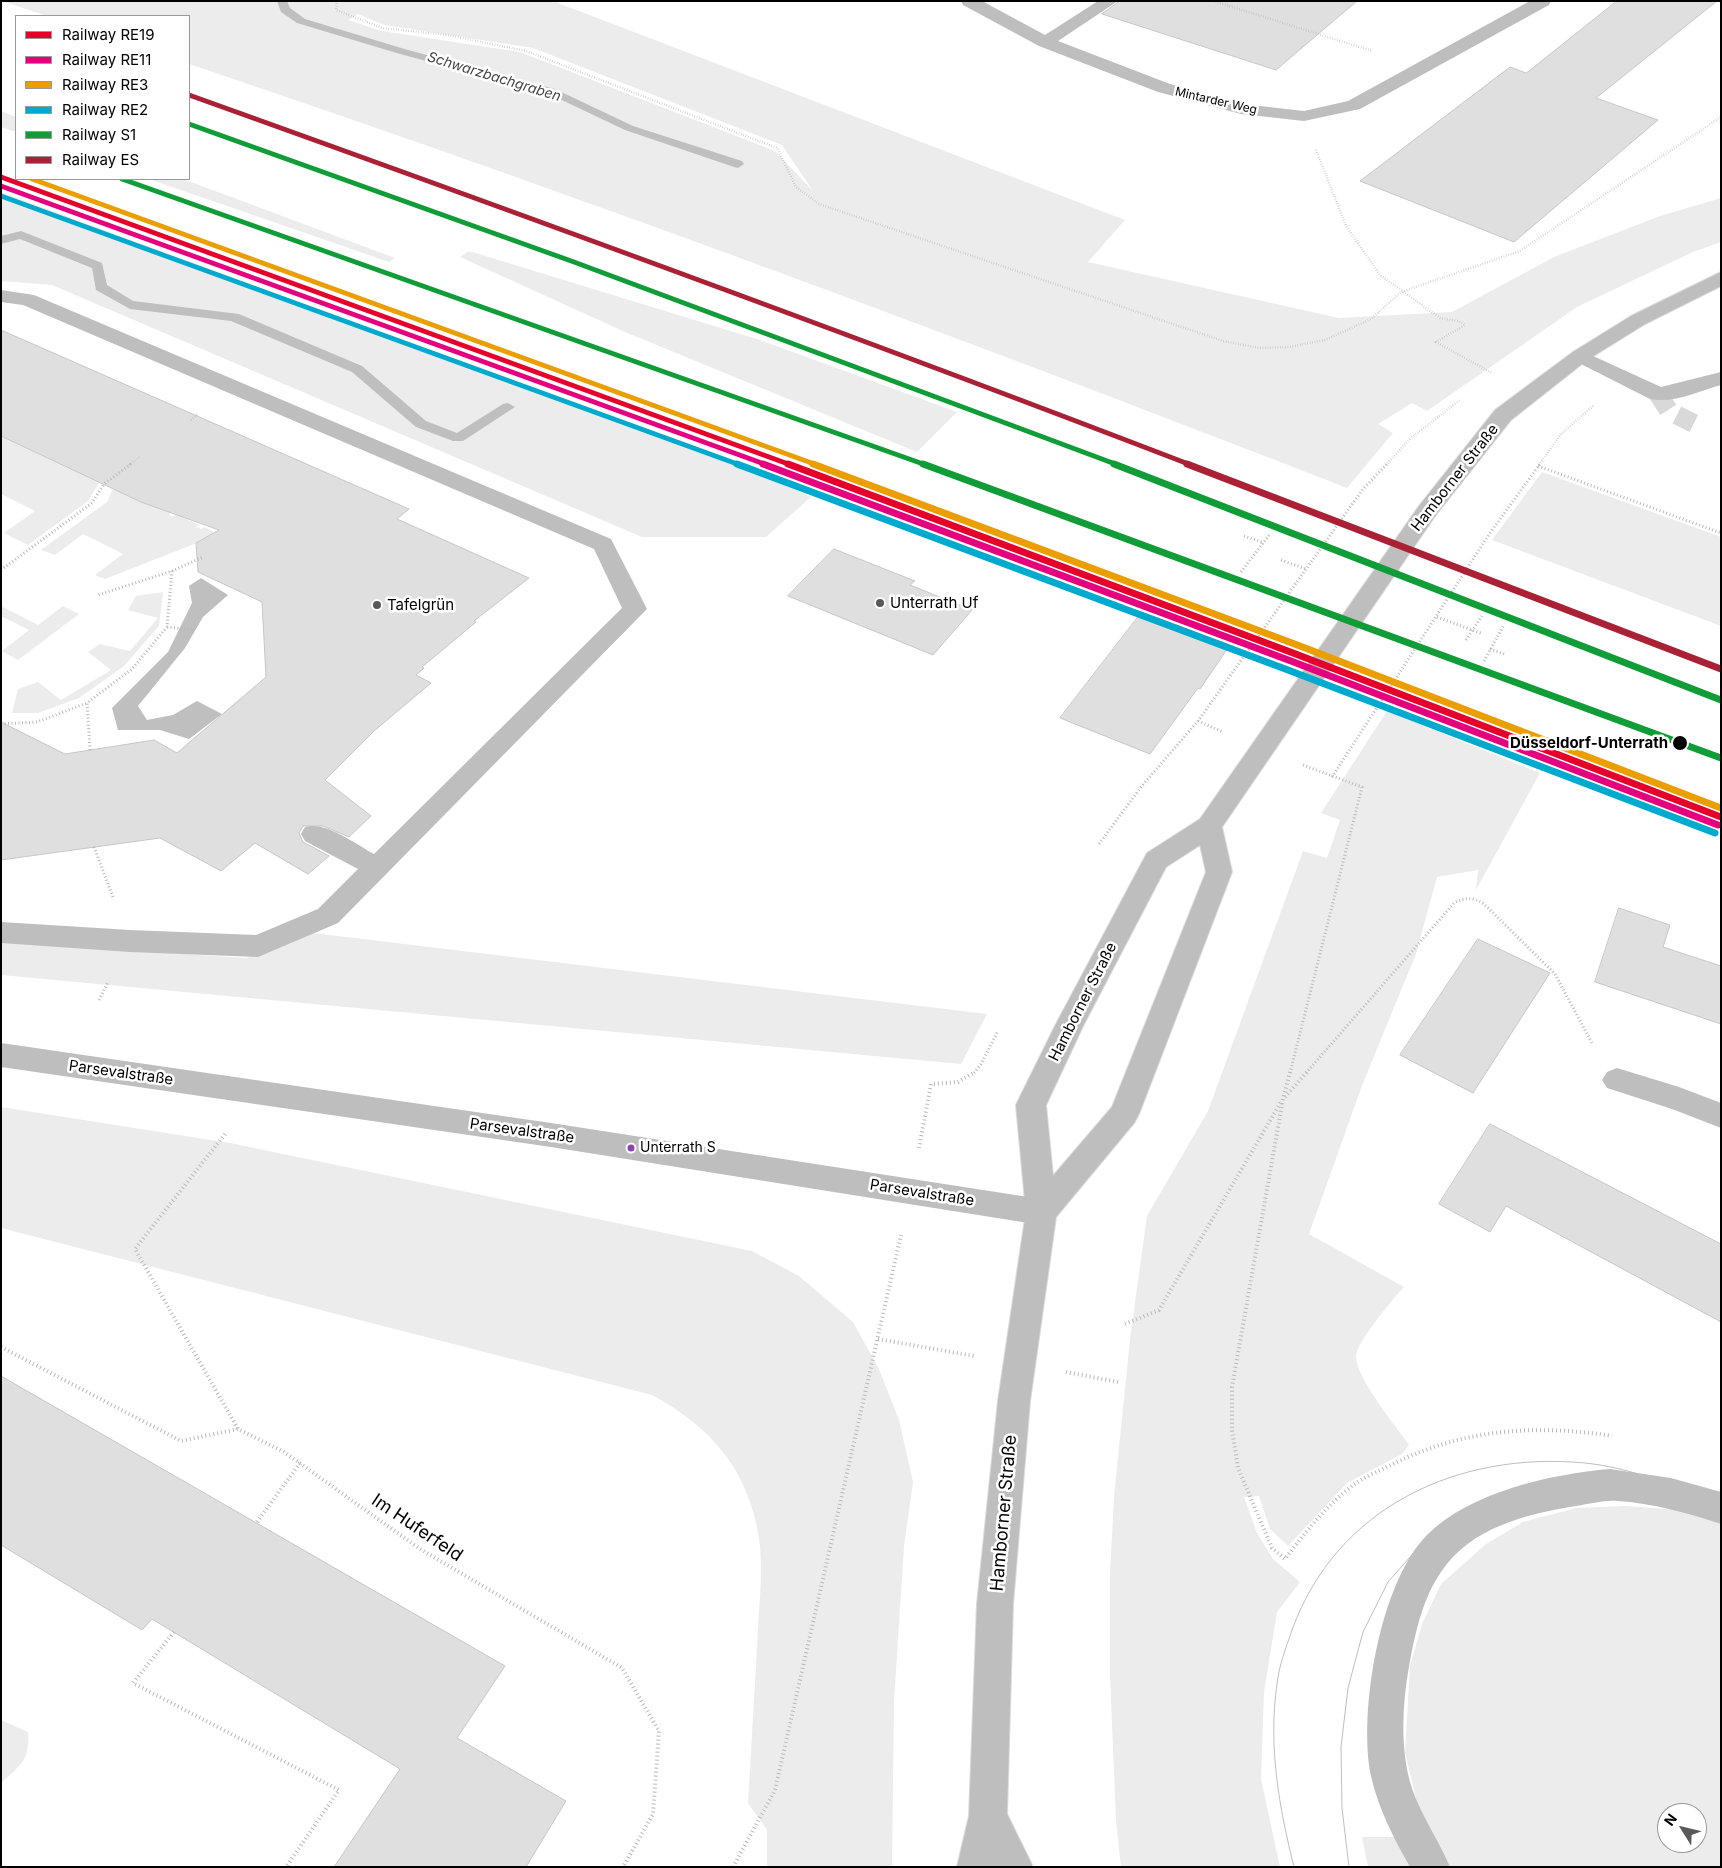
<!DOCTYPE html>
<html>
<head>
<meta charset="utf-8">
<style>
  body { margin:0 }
  #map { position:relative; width:1722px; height:1868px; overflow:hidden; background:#fff; font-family:Inter,sans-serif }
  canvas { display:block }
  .frame { position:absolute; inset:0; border:2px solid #000; pointer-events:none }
  .legend { position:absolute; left:15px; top:15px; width:175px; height:165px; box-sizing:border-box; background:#fff; border:1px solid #999; margin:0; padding:6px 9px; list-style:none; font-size:15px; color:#000 }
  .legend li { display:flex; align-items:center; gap:10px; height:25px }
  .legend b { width:25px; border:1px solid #999 }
  .north { position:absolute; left:1657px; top:1803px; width:50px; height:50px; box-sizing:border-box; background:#fff; border:1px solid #999; border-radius:50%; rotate:306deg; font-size:14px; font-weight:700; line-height:20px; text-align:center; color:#000 }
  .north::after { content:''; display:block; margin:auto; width:18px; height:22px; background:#595959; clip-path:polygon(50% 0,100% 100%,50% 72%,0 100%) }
</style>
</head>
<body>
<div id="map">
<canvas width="1722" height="1868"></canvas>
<div class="frame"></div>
<ul class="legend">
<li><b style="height:6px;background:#e4002b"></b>Railway RE19</li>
<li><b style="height:6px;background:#e5007d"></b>Railway RE11</li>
<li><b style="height:6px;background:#eb9e00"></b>Railway RE3</li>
<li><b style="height:6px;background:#00a9ce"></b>Railway RE2</li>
<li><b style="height:6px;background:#109c37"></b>Railway S1</li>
<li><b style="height:6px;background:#aa2135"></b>Railway ES</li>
</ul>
<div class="north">N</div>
</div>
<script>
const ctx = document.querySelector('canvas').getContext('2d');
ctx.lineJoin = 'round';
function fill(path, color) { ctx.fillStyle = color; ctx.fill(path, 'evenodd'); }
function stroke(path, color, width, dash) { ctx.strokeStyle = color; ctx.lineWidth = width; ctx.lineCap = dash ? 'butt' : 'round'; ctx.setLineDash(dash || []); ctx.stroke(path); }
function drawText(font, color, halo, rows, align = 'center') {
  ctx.font = font + ' Inter,sans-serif'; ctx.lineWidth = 5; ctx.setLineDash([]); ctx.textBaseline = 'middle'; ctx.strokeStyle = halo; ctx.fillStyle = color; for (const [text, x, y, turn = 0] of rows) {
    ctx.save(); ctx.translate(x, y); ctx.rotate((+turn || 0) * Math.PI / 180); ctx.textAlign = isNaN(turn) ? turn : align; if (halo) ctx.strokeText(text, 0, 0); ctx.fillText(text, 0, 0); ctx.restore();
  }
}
const green = new Path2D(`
  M2,1h551l572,219 -37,42 251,56 113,-6 102,-55 106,-41 61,-18v44l-28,10 -116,55 -150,104 -15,-8 -34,21 15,9 -46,55c-383,-149 -768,-293 -1158,-424v-48h-142zM358,14l26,11 149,23 249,97 31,46 -38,-40 -255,-99 -138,-21 -34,-11z
  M1,111l15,6v15l-15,-5z
  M149,179h34l212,79 -6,4z
  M1,192l580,215 183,69 47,21 -45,40h-124l-590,-252 -51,-4z
  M469,251l291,89 197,72 -40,40 -292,-120 -165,-75z
  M1,436l63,30 4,-2 31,19 -11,18 -60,44 -24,-12 31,-22 -34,-17z
  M1542,472l179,65v89l-229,-86z
  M113,489l4,2 4,-2 51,23 -3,3 4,2 3,-3 23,11 -3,2 5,2 3,-2 10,5 -12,9 -97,38 -10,-4 28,-21 -40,-20 -28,21 -14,-5 66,-48z
  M163,592l-4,34 -35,40 -45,32 -41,15h-26l6,-24 20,-7 23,18 50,-30 -23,-18 12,-8 30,7 28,-33 -30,-8 8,-14z
  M1,606l37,19 25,-19 16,8 -61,46 -16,-9 27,-21 -28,-14z
  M1387,711l153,62 -64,117 2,-20 -41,7 -21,77 -53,129 -54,151 95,53c-11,12 -47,54 -48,69 -1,21 40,70 53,89l-7,9 -55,29 -59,63 -18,-17 -11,-33 -15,1 13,36 16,26 27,23 -23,30 -13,80 -3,87 19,88h-159l-5,-47 -6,-144v-102l4,-77 16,-158 17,-123 61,-105 95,-260 24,7 13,-38 -19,-7z
  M313,933l674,81 -26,50 -960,-89v-33l245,16z
  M1,1107l229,36 522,108 47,25 54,46 26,47 20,51 14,62 -9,65 -10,154 -2,166h-125v-37l-19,-27c3,-52 6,-103 9,-155 1,-36 7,-75 2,-110 -11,-69 -48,-111 -107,-143l-651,-167z
  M1626,1506l55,4 40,14v343h-276l-29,-68 -11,-47 5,-86 12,-42 19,-40 45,-40 37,-22 53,-14zM1667,1813h30v30h-30z
  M1,1720l27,12c2,28 -7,33 -27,51z
  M1362,1837h38l16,30h-48z`);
const water = new Path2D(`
  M201,578l27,17 -25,22 -18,31 -47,58 9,14 26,-5 24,-14 25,13 -33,25 -29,-9h-42l-6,-22 56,-56 24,-49 -3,-17z`);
const stream = new Path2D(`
  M277,1h10l3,7 15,11 103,31 147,39 78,37 109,35 2,3 -6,4 -4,-1 -109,-37 -78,-37 -147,-39 -103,-31 -16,-11z
  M21,231l81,32 5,22 26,16 106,13 123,52 64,55 31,12 46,-29 5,-1 7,4 -52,34h-10l-37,-14 -64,-55 -121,-51 -101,-12 -34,-19 -4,-22 -72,-29 -19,5v-8z`);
const building = new Path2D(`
  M1120,1h237l-81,69 -174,-56z
  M1617,1h100l-121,97 62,22 -144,122 -154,-61 150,-114 16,6z
  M1,330l408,179 -12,10 132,59 -55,43 2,1 -54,45 2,1 -8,7 15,8 -57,48 -49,49 46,36 -22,21 -26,-11h-20l-4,7 4,9 26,14 -21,18 -53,-31 -34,28 -61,-33 -159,22v-138l64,32 89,-14 23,13 89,-76 -4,-75 -64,-30 -2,-29 23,-13 -78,-28 -140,-66z
  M834,549l81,32 -5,4 62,25 -39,45 -145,-59z
  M1142,612l88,33 -30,44 -2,-1 -48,66 -90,-36z
  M1619,908l51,17 -7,22 58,19v58l-126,-42z
  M1478,939l72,34 -77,120 -73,-38z
  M1490,1124l231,120v78l-215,-116 -16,26 -51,-28z
  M1,1376l504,290 -48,72 109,63 -40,66h-192l66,-98 -248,-150 -10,11 -141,-85z`);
const minorTunnel = new Path2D(`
  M1658,394l11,17 28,14`);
const pathFar2 = new Path2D(`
  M337,1l-1,9 46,18 65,7 79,16 251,97 19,39 23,17 404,137 36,7 30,-1 36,-7 46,-21 30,-27 119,-41 201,-134
  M1213,1l159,50
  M1316,150l30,76 34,49 60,43 18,3 7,4 -29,17 56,31
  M191,420l7,-6
  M129,465l12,-9
  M1386,465l25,-27 49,-38
  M1539,465l22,-31 32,-28`);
const pathFar1 = new Path2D(`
  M1538,466l183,67
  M1244,536l20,7
  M1281,560l25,9
  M1,570l91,-67 12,-19 27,-20
  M172,571l31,-14
  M1241,572l29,-38
  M167,627l28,3
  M1466,640l16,-24
  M1490,649l14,5
  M1484,661l20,-36
  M1198,721l25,11
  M1,724l36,-2 50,-19
  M90,750l-3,-47 45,-34 35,-42 5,-56 -74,24
  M1332,777l158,-244 50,-69
  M1099,844l42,-57 57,-66 165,-232 24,-25
  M94,847l19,50
  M99,1000l9,-18
  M974,1073l7,-9 17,-33
  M1290,1073l72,-286 -59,-22
  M1306,1073l148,-170c11,-6 19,-6 30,1l71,70 38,71`);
const path = new Path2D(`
  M1290,1072l-7,27 -51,288v43l6,38 34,80 13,11c20,-26 41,-53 67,-73 12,-9 27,-15 41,-22 70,-35 143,-40 219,-28
  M1285,1097l22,-25
  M225,1134l-90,115 103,180
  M919,1148l12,-64 27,-2 17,-10
  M1125,1324l34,-14 122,-208
  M878,1339l96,17
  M1,1347l180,94 57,-12 46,23 136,97 202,119 37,63 -6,83 -30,53
  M1066,1372l52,10
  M257,1522l43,-59
  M174,1632l-41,51 206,107 -53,77
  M733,1867l42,-77 126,-555`);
const minor = new Path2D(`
  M961,1h21l63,34 53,-34h20l-60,40 112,43 72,20 62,7 44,-10 182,-100h21l-2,4 -189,104 -56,12 -63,-7 -83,-22 -119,-46 -76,-41z
  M1,290l33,5 577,244 36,70 -309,314 -80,34 -128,-5 -129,-9v-21l129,8 126,5 62,-26 40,-40 -53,-28 -4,-7 4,-7c21,-6 50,17 69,27l248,-246 -28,-59 -571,-244 -22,-3z
  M1580,350l81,37 60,-15v13c-22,6 -48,19 -71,14l-77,-39 -3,-4 3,-4z
  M1,1043l550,80 490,76 11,4 4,9 -4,9 -11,4 -490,-78 -550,-80z
  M1617,1068l62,19 42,16v25l-49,-19 -65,-21 -5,-8 5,-8z
  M1610,1469l61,9 50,14v32c-33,-11 -69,-21 -104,-23 -13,-1 -27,3 -41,5 -49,8 -105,21 -135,66 -18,26 -25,58 -31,89 -7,37 -10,80 -1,117 8,32 28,58 41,89h-40c-16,-28 -32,-59 -39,-91 -13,-64 9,-194 56,-241 43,-43 124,-61 183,-66z`);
const major = new Path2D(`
  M1721,272v14l-76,38 -58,36 -76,60 -76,96 -213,311 10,45 -93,242 -5,9 -78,94 -26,184 -17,203 -6,210 26,53h-76l12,-51 8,-212 21,-203 28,-189 -10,-107 39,-79 92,-173 53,-34 219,-313 76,-96 78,-58 58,-36zM1200,845l6,27 -94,235 -59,69 -7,-71 37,-79 83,-159z`);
const tram = new Path2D(`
  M1294,1867c-15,-60 -26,-121 -17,-183 2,-19 9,-36 15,-54 45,-124 167,-179 293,-167 48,5 93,24 136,44
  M1349,1867l-7,-59 -1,-61 7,-59 15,-56 25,-50 37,-42 48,-31 62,-18 23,-3 70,3 90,20`);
const pathBridge = new Path2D(`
  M1437,617l46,17`);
const rail1Far1 = new Path2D(`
  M1,177l790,288`);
const rail1 = new Path2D(`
  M788,464l505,189 428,164`);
const rail2Far1 = new Path2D(`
  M1,186l766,279`);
const rail2 = new Path2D(`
  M763,464l528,197 427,164`);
const rail3Far1 = new Path2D(`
  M32,179l785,286`);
const rail3 = new Path2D(`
  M813,464l487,182 421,162`);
const rail4Far1 = new Path2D(`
  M1,196l739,269`);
const rail4 = new Path2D(`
  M737,464l551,206 427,163`);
const rail5Far1 = new Path2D(`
  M189,124l385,138 544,203
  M122,179l804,286`);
const rail5 = new Path2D(`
  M923,464l798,294
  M1114,464l607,236`);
const rail6Far1 = new Path2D(`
  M189,95c335,120 669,242 1002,370`);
const rail6 = new Path2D(`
  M1187,464l534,205`);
const markers = [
  [880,603,5,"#595959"],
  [377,605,5,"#595959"],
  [1680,743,8,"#000"],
  [631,1148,4.5,"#8e44ad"]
];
const farStreetnames = [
  ["Mintarder Weg",1216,101,13]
];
const farWaternames = [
  ["Schwarzbachgraben",494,77,17]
];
const busNames = [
  ["Unterrath S",640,1148]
];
const streetNames = [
  ["Hamborner Straße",1455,478,-52],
  ["Hamborner Straße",1083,1002,-63],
  ["Parsevalstraße",121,1073,8],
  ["Parsevalstraße",522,1131,8],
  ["Parsevalstraße",922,1193,9]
];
const poiNames = [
  ["Unterrath Uf",890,603],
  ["Tafelgrün",387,605]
];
const stopNames = [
  ["Düsseldorf-Unterrath",1668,743]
];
const nearStreetnames = [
  ["Hamborner Straße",1004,1513,-85],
  ["Im Huferfeld",417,1528,34]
];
fill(green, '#ececec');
fill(water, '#bfbfbf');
fill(stream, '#bfbfbf');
fill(building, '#dfdfdf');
stroke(building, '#c7c7c7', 1);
stroke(minorTunnel, '#d9d9d9', 19, [19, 10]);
stroke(major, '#dbdbdb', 2);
stroke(pathFar2, '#b9b9b9', 2.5, [0.5, 2]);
stroke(pathFar1, '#b9b9b9', 3, [1, 2.5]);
stroke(path, '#b9b9b9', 4, [1, 3]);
fill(minor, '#bebebe');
fill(major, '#bebebe');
stroke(tram, '#bebebe', 1);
stroke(pathBridge, '#b9b9b9', 3, [1, 2.5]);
stroke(rail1Far1, '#e4002b', 5);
stroke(rail1, '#e4002b', 7);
stroke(rail2Far1, '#e5007d', 5);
stroke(rail2, '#e5007d', 7);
stroke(rail3Far1, '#eb9e00', 5);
stroke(rail3, '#eb9e00', 7);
stroke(rail4Far1, '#00a9ce', 5);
stroke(rail4, '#00a9ce', 7);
stroke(rail5Far1, '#109c37', 5);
stroke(rail5, '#109c37', 7);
stroke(rail6Far1, '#aa2135', 5);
stroke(rail6, '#aa2135', 7);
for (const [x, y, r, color] of markers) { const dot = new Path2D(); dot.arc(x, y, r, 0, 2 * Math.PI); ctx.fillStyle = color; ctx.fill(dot); stroke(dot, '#fff', 2); }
drawText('12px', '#000', '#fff', farStreetnames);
drawText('italic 14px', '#444', '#fff', farWaternames);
drawText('14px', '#000', '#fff', busNames, 'left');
drawText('15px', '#000', '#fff', streetNames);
drawText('15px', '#000', '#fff', poiNames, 'left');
drawText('bold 15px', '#000', '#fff', stopNames, 'right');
drawText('18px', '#000', '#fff', nearStreetnames);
</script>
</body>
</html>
